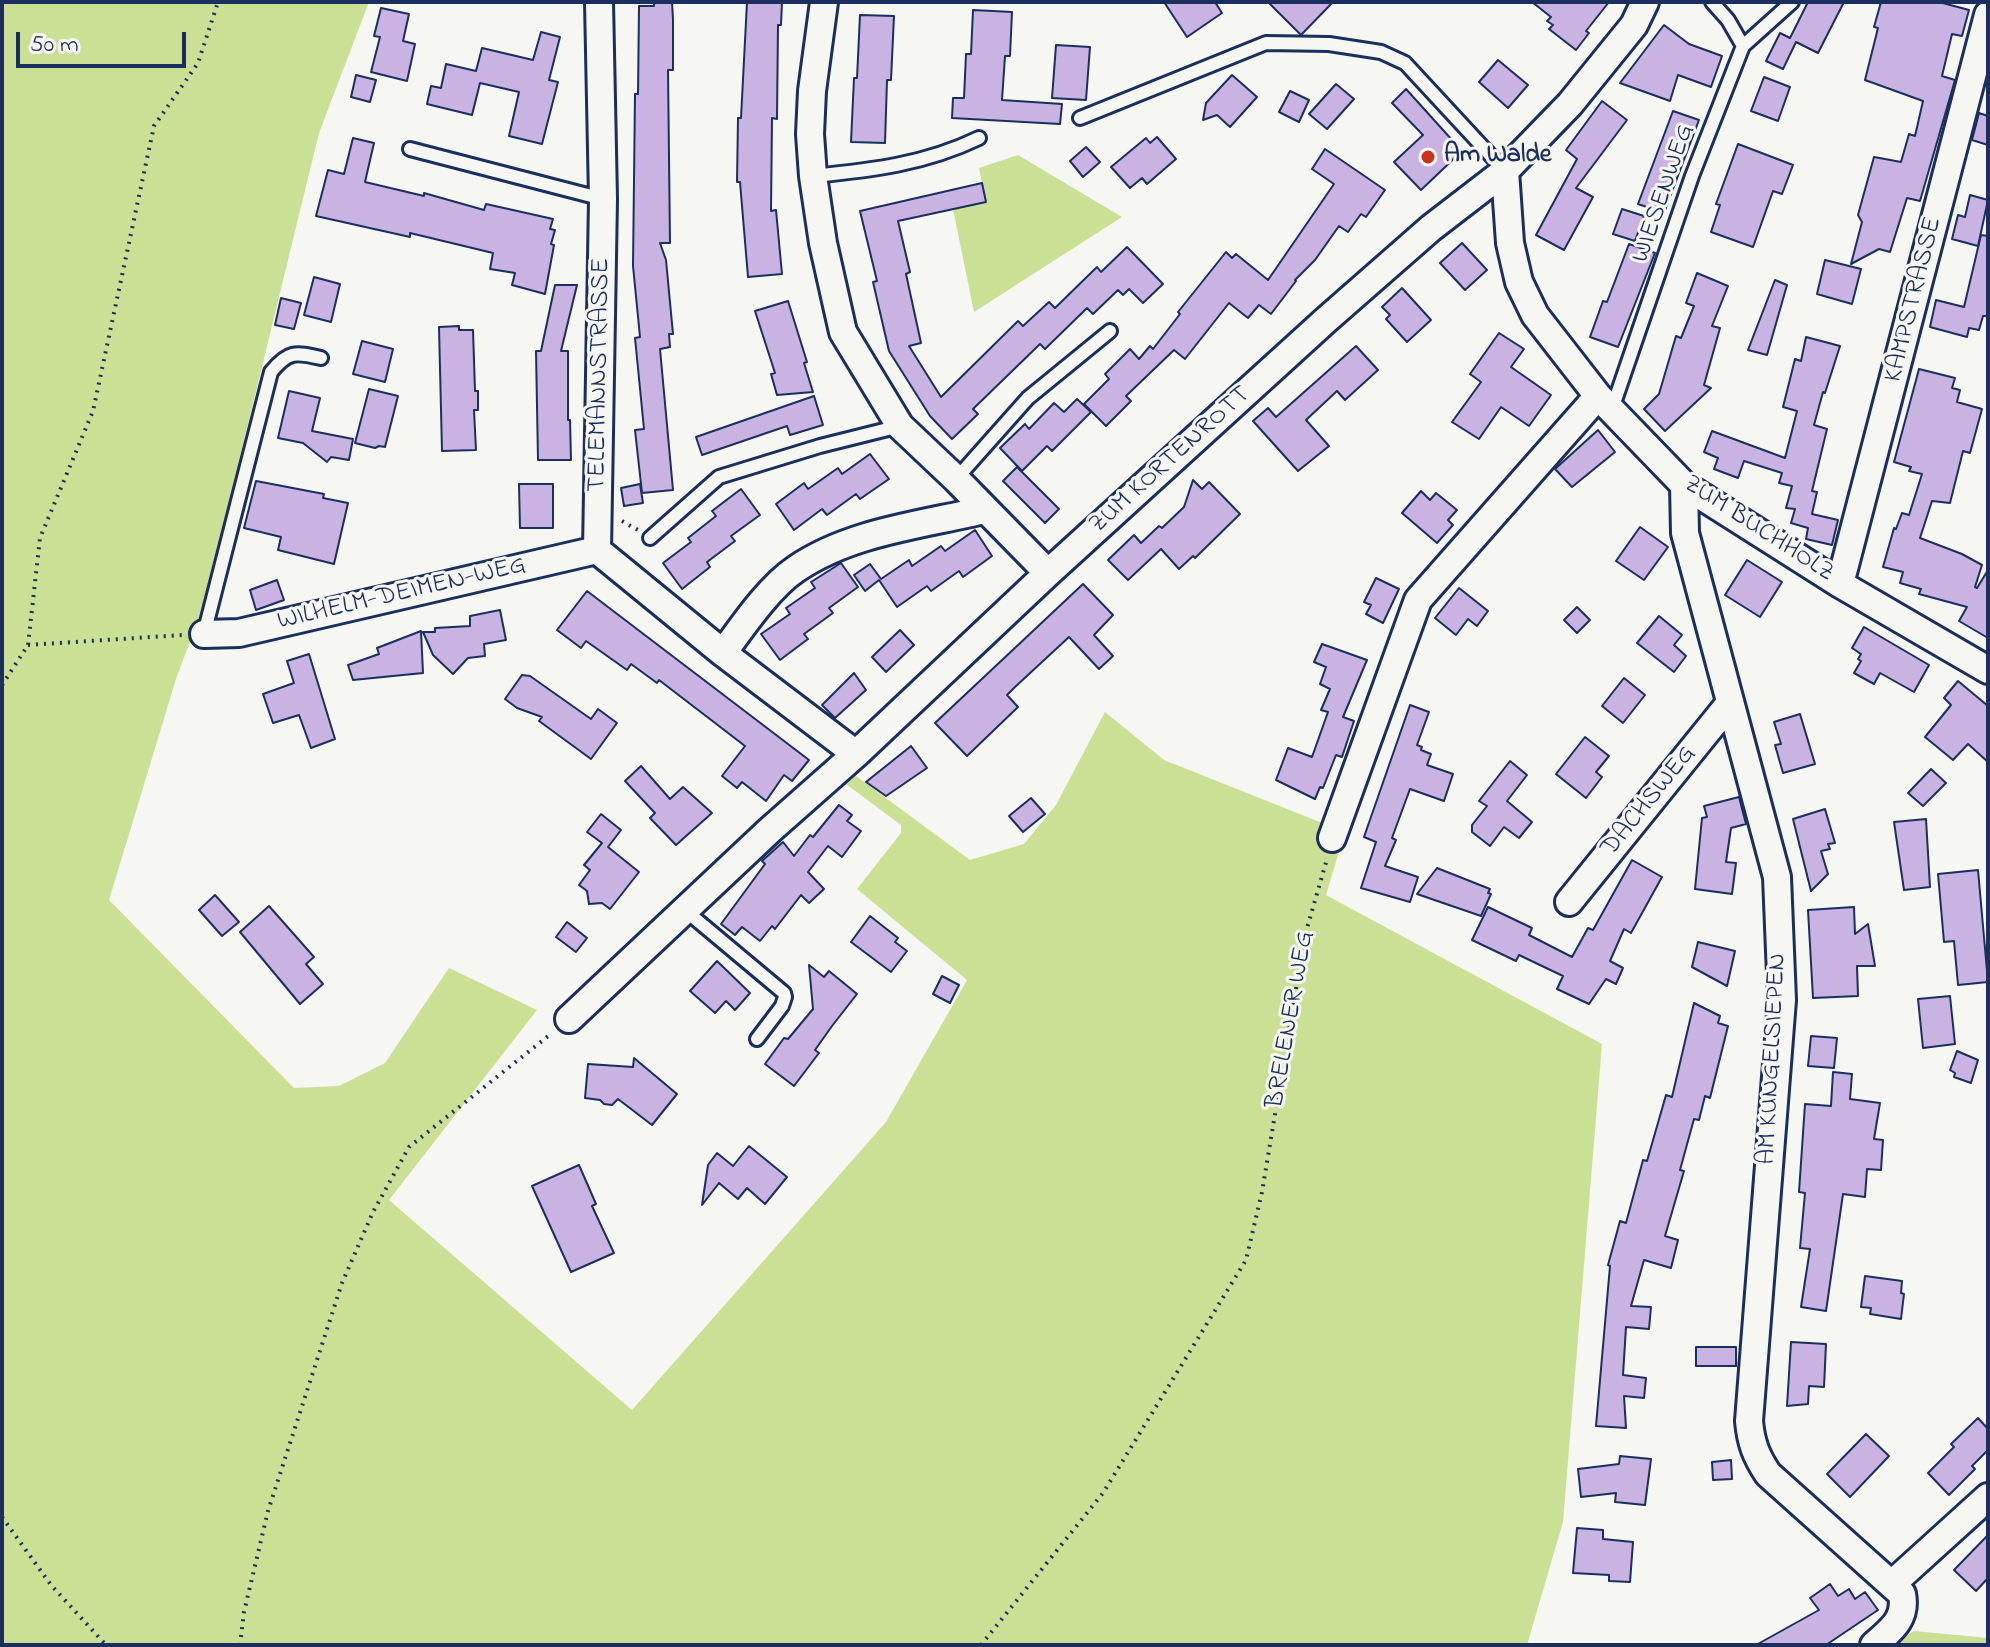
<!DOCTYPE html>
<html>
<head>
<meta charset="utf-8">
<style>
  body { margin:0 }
  #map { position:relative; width:1990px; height:1647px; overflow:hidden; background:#f6f6f2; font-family:"Indie Flower",sans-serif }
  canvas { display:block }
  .frame { position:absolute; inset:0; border:4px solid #1b2f5e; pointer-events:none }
  .scale { position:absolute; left:16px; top:32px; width:170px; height:36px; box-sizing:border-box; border:4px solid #1b2f5e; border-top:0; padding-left:10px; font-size:24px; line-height:28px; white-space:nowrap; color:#1b2f5e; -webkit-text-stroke:6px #f6f6f2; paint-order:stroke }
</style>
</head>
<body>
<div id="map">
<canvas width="1990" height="1647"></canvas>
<div class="frame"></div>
<div class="scale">50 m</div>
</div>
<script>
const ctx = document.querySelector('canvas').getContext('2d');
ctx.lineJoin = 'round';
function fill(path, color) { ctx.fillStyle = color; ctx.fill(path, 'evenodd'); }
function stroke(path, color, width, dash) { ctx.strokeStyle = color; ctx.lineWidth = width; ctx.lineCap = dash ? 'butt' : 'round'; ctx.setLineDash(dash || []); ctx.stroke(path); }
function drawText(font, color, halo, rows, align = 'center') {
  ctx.font = font + ' "Indie Flower",sans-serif'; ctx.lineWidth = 6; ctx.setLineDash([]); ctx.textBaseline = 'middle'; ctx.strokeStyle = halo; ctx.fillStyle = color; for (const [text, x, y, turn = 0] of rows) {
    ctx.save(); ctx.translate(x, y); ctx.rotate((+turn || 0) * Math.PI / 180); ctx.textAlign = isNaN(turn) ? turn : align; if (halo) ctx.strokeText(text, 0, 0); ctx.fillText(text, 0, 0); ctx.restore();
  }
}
const green = new Path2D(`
  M2,2h367l-50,131 -115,471 -28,75 -67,221 185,188 45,-2 46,-23 64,-95 88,42 -148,190 243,210 254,-288 81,-142 -110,-91 44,-56v-8l-55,-41 10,-8 114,84 54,-16 32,-39 49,-93 59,48 181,72 -19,63 276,149 -39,478 -36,123h-1525z
  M1018,155l104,62 -148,95 -21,-103 33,-7 -7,-34z
  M1914,1631l74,7v7h-97z`);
const building = new Path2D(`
  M654,2h18l1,17v51h-5l2,173h-10l6,17 7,74h-4l1,13 -10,2 13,141 -31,3 -7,-63 9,-1 -9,-91 5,-1 -7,-71 2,-172h3l1,-88h15z
  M747,2h35l-1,23h-3l-1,94 -5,-1 -1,93 5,-1 6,64 -34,3 -8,-95h-3l1,-64h3z
  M1164,2h51l7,11 -35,24z
  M1268,2h65l-32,33z
  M1532,2h77l-23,29 3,2 -13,17 -27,-21 4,-4 -6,-4 4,-4z
  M1808,2h36l-26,51 -22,-11 -13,27 -17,-8 14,-28 10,5z
  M1881,2h58l30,8 -7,26 -10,-2 -10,42 13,4 -35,121 -13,-3 -17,54 -11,-3 -28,15 11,-42 -4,-7 16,-58 27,5 8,-28 6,2 8,-35 -58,-21 13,-52 -4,-1z
  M381,8l28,6 -6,27 12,3 -8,37 -36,-9 9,-35 -6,-1z
  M973,10l39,2 -2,44h-5l-3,44 60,4 -2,20 -108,-6 1,-20h11l2,-44h5z
  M860,15l34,1 -3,64h-4l-2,63 -34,-1 3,-64h3z
  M1664,25l25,19 33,12 -11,31 -33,-12 -8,26 -50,-18z
  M541,32l19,5 -11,43 9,2 -16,62 -33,-8 10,-44 -39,-9 -8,32 -45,-11 4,-18 10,2 5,-24 30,7 6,-23 51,12z
  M1056,45l34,2 -4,53 -34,-2z
  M1498,60l30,25 -20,23 -29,-26z
  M356,75l20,5 -6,22 -19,-5z
  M1232,75l25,22 -27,30 -13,-12 -14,5 3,-17z
  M1764,77l26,10 -12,34 -27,-10z
  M1336,84l18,15 -27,30 -18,-15z
  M1406,89l56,62 -41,39 -27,-28 29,-27 -31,-32z
  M1290,91l19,9 -10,22 -20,-10z
  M1602,101l25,19 -51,68 17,9 -29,53 -28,-15 41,-76 -11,-9z
  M1673,111l26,9 -35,93 -26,-9z
  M1979,113l9,3v29l-16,-5z
  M1157,137l19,22 -29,25 -5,-6 -12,10 -19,-21 35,-29 4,5z
  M353,138l21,5 -9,39 59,14v-3l60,17 2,-6 67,15 -3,10 5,1 -4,14 3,1 -9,49 -33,-9 3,-12 -25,-4 3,-16 -83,-20v4l-94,-21 12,-46 16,4z
  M1738,144l55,21 -11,29 -9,-3 -20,56 -42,-15 9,-27 -4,-1z
  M1086,147l14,15 -17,15 -13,-16z
  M1325,149l60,41 -19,27 -5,-3 -13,18 -9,-6 -24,34 -20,20 1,1 -25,33 -12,-9 -11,13 -19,-15 -44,56 -11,-9 -48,46 5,5 -25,25 -22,-22 25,-25 -4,-5 25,-25 9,10 11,-13 3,3 27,-35 -2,-2 48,-60 6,6 4,-4 32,26 66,-96 -22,-15z
  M982,183l4,19 -88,19 12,51 -4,2 15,69 -12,3 32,51 77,-76 5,5 26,-24 6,6 42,-41 4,5 26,-25 36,37 -20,19 -14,-14 -6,6 -5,-5 -25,24 -6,-6 -42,41 -5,-5 -67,65 5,5 -26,25 -22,-23 -41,-65 -16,-69 4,-1 -17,-70z
  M1970,195l18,5 -10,46 -26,-7 6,-24 7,2z
  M1622,209l22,7 -9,25 -22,-7z
  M1981,235l7,1v80h-5l-4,14 -10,-2 -2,9 -37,-10 6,-27 28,7z
  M1462,243l25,27 -22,20 -25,-27z
  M1629,244l26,9 -37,94 -28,-10 13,-36 4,1z
  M1825,260l36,9 -9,35 -35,-10z
  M1697,273l31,13 -16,40 8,2 -16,57 7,3 -46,43 -21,-22 15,-15 17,-58 5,2 13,-32 -8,-3z
  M314,277l26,7 -9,38 -27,-7z
  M1775,280l12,5 -20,70 -19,-5z
  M555,285h22l-16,66h7v69h2l1,40h-33l-2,-109h5z
  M1402,288l29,32 -24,22 -21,-23 4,-4 -8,-8z
  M281,298l20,5 -7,26 -19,-4z
  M788,301l19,61 -3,1 9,29 -36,3 -6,-21 4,-1 -20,-62z
  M459,326v4h14l2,61h3v19h-4l2,40 -34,1 -3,-124z
  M1499,333l25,16 -13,18 40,28 -22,31 -28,-19 -22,32 -27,-17 29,-40 -11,-8z
  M1806,337l34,9 -15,47 -2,-1 -9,33 13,4 -15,62 5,1 -5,22 26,6 -6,25 -26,-6 2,-11 -17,-5 4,-14 -9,-1 6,-22 -13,-3 3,-10 -38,-12 -6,17 -24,-9 4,-11 -14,-6 8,-21 73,27 12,-47 -14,-4 12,-48 6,2z
  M362,341l31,8 -8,33 -32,-8z
  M1356,346l22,24 -33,30 -8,-9 -31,29 23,26 -31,25 -45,-50 15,-13 8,9z
  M1919,369l36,9 -3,10 8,2 -3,12 25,7 -12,44 -7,-2 -13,52 -18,-2 -12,37 42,16 20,11 -7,22 2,1 11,-18v68l-29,-17 8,-14 -48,-13 2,-5 -21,-6 3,-11 -20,-5 11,-39 2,1 6,-16 7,2 13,-41 -13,-3 2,-4 -17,-5z
  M369,389l29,7 -13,51 -6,-1 -4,2 -20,-5z
  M289,391l31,7 -8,33 41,8 -4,21 -18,-3 -4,5 -24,-19 -25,-5z
  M814,396l9,29 -33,10 -3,-9 -85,29 -6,-18z
  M1077,399l14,13 -39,39 -5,-5 -25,25 -22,-23 25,-24 4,5 25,-26 10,9z
  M1598,430l17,22 -43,35 -17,-18z
  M870,454l19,25 -29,20 -4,-5 -29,21 -5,-6 -28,21 -18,-26 28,-21 4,6 30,-21 4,6z
  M1017,467l42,42 -14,14 -42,-42z
  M1193,480l9,9 7,-7 31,32 -45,44 -2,-2 -14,13 -18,-20 -33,31 -20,-20 26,-25 7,8 18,-17 3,2 22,-21z
  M256,481l68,13 -1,4 25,5 -14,61 -56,-14 3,-13 -37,-9z
  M519,484h34v44h-33z
  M640,484l3,19 -19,3 -3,-18z
  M741,489l19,26 -29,21 4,5 -28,21 3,5 -28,22 -19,-26 28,-21 -3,-4 28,-22 -4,-5z
  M1421,491l9,9 6,-7 21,17 -9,10 5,5 -16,18 -35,-30z
  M1640,527l28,20 -24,33 -28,-19z
  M975,530l17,26 -29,21 -4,-6 -28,20 -4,-5 -30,21 -18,-27 -14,11 -11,-16 16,-11 11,15 28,-19 3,6 29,-20 4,5z
  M1747,560l35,22 -22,35 -35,-22z
  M841,563l17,24 -29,21 4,5 -29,21 4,5 -28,21 -19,-26 29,-20 -4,-6 29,-20 -4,-6z
  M1376,578l23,11 -16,34 -17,-9 5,-9 -7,-3z
  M277,580l7,20 -28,10 -6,-20z
  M1083,584l30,31 -19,20 19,21 -14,13 -30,-32 -54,50 -8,8 11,12 -51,49 -32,-33z
  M1459,588l29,23 -11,15 -9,-7 -12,16 -21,-17z
  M587,591l222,169 -17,21 -8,-6 -18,26 -24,-19 -5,6 -15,-12 23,-30 -86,-66 -2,3 -26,-19 -4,6 -41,-29 -5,7 -24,-18z
  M1577,607l13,13 -13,13 -13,-13z
  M500,610l6,30 -22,4 1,12 -17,2 -15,16 -20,-19 -10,-23h12v-4l35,-2v-10z
  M1659,616l23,19 -8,10 12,11 -12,16 -37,-29z
  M1864,627l65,38 -15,27 -34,-19 -6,11 -20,-11 7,-12 -3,-2 3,-5 -9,-6z
  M900,630l14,15 -28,27 -14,-15z
  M421,631l2,42 -70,7 -5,-15 31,-11 -2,-6z
  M1322,644l45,16 -24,57 11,4 -12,36 -6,-2 -13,33 -3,-1 -5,12 -39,-19 12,-32 24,9 16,-45 -7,-2 9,-21 -10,-5 6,-17 -12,-5z
  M309,654l26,85 -24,9 -12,-33 -26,8 -10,-29 31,-11 -7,-22z
  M854,673l12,17 -31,28 -13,-13z
  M522,675l8,1 61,43 7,-10 19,14 -26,36 -52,-38 3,-4 -25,-9 -12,-9z
  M1624,678l21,17 -22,28 -21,-17z
  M1958,681l30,25v56l-20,-18 -15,16 -28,-23 26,-32 -7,-7z
  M1410,705l19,7 -12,33 5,2 -1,3 10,4 -4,11 26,9 -9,27 -34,-12 -18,49 4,2 -11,26 33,11 -8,25 -49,-14 15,-46 -12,-5z
  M1800,714l15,50 -32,9 -8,-28 6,-1 -7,-22z
  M1585,737l24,19 -13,16 6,5 -16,21 -30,-24z
  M911,746l16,22 -41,28 -20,-14z
  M1510,761l17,14 -20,26 25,21 -13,16 -15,-11 -14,19 -18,-14v-7l15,-19 -8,-5z
  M641,766l29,33 13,-12 29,26 -36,32 -26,-27 5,-5 -30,-32z
  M1931,769l15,14 -23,23 -15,-13z
  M1739,797l7,27 -15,4 -5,34 10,1 -4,31 -37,-5 7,-71 5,-1 -3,-11z
  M1031,798l14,16 -22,18 -14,-16z
  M839,805l13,10 -5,6 14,10 -19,26 -14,-11 -20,26 16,17 -15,14 -8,-8 -26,34 -3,-3 -12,15 -18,-14 -7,8 -14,-11 44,-60 -3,-3 21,-19 11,14 16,-21 3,2z
  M1825,809l10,34 -7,1 2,5 -9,2 7,23 -17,17 -18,-72z
  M601,814l20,16 -13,17 31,25 -29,37 -8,-6 -13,1 -2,-13 -8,-6 11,-15 -6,-5 18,-22 -15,-11z
  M1926,819l4,68 -26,3 -10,-68z
  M1632,860l30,17 -31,56 -7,-4 -14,32 13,7 -7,16 -10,-5 -17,25 -32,-15 6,-13 -44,-21 -3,6 -44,-21 16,-33 44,21 -3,7 43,22 16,-29 5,2z
  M1437,868l53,21 -2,4 3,1 -10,22 -64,-22z
  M1978,870l10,112 -30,3 -4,-44 -10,1 -6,-68z
  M215,895l24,27 -17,14 -23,-26z
  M269,906l45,51 -8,7 17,20 -23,20 -60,-72z
  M1854,907l1,27 13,-10 7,42h-18l1,30 -45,2 -5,-88z
  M870,916l28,22 -3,4 12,9 -16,21 -40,-30z
  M567,922l20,16 -11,14 -20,-15z
  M1698,942l37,9 -8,35 -35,-19z
  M717,961l33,32 -15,17 -9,-9 -11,12 -25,-22z
  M809,965l15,12 5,-6 28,23 -25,32 -17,24 4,3 -25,33 -29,-22 19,-26 4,1 25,-30z
  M942,976l17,9 -9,18 -17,-9z
  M1950,996l5,48 -32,4 -5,-49z
  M1694,1003l26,13 -2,7 10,3 -18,72 -5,-2 -6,24 -5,-1 -14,51 4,1 -19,65 13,4 -7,28 -27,-8 -13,46 20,1 -2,22 -23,-2 -3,48 23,3 -2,20 -20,-2 2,32 -30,-2 14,-160 -2,-1 12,-44 6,2 17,-63 4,1 19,-66 6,2z
  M1811,1036l26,2 -3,30 -26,-2z
  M1957,1051l21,9 -7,23 -17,-6 1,-4 -5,-3z
  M634,1058l43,36 -25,31 -34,-26 -6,6 -8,-1 -4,-4 -15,-2 3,-34 45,3z
  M1833,1072l19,2 -2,25 30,4 -6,36 9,1 -2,30 -14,-1 -2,28 -22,-3 -17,117 -25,-4 9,-58 -10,-1 5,-55 -6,-1 6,-88 26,2z
  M749,1146l38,31 -22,27 -18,-16 -9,11 -19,-16 -17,22 6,-40 9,-12 16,13z
  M579,1165l17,39 -4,2 22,47 -43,19 -39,-86z
  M1865,1276l37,5 -1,12 3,1 -3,25 -31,-5 1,-6 -10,-1z
  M1791,1342l35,2 -2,43 -15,-1 -1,18 -21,2z
  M1696,1347h40v19h-40z
  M1978,1418l10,11v21l-16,16 3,3 -26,26 -21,-22 26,-26 -3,-3z
  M1866,1434l23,22 -39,41 -23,-23z
  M1620,1456l31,3 -6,46 -30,-3 1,-9 -35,4 -3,-28 41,-5z
  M1731,1460l1,19 -19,1 -1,-18z
  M1577,1528l26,2v9l30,3 -3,40 -21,-1v-6l-36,-2z
  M1988,1535v43l-12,13 -22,-21z
  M1830,1584l8,12 11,-7 6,10 10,-7 13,18 -52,35h-70l63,-35 -9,-12z`);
const path = new Path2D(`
  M622,521l16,9
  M28,645l154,-10
  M2,685l26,-40 12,-107 53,-127 61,-285 44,-63 20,-61
  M2,1517l49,68 55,60
  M240,1645l4,-33 24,-101 74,-228 31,-71 36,-65 143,-114
  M981,1645l122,-152 143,-233 16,-68 43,-257 22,-76`);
const lane = new Path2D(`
  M1743,46l49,-44
  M1080,118l186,-75 63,1 52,8 24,11 100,108
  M410,149l193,50
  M813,176c60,-6 112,-12 166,-38
  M1612,409l80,-233 51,-130 -15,-26 -16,-18
  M956,479l72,-81 82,-67
  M650,538l69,-61 101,-31 80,-20
  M204,634l67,-262c17,-21 24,-20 50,-14
  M686,911l98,82 1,4 -3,9 -25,33`);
const street = new Path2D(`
  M824,2l-12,89 -2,43 3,42 10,67 20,89 57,94 56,53 92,94
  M1505,171l5,72 9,39 16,33 63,81 86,89 156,99 148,86
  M1684,485l1,48 92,344 5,123 -33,421c2,22 7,35 19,53l134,120c5,25 -11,36 -28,51
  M597,550l6,-351 -4,-197
  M1840,584l148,-569
  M204,634l35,-1 358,-83 126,103 133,101
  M723,653c19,-26 46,-66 73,-84 54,-37 125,-44 188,-59
  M1332,838l86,-238 180,-204
  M1569,902l161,-199
  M569,1019l201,-189 86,-76 192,-181 278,-253 105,-92 74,-57 65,-67 64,-79 11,-23
  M1892,1584l96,-87`);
const markers = [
  [1428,157,8,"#c8321e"]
];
const poiNames = [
  ["Am Walde",1444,157]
];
const streetNames = [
  ["WIESENWEG",1665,194,-71],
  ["KAMPSTRASSE",1915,300,-76],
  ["TELEMANNSTRASSE",601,375,-89],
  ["ZUM KORTENROTT",1171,461,-42],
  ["ZUM BUCHHOLZ",1758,530,33],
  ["WILHELM-DEIMEN-WEG",402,595,-13],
  ["DACHSWEG",1650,802,-51],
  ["BRELENER WEG",1292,1020,-80],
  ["AM KUNGELSIEPEN",1774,1059,-87]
];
fill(green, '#cae095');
fill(building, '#c8b3e2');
stroke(building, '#1b2f5e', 2);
stroke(lane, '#1b2f5e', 18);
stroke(street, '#1b2f5e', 32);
stroke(path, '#1b2f5e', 4, [2, 6]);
stroke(lane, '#f6f6f2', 12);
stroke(street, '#f6f6f2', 26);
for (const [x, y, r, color] of markers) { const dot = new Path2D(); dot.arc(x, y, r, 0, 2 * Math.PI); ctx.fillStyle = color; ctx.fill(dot); stroke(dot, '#f6f6f2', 3); }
drawText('bold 26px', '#1b2f5e', '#f6f6f2', poiNames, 'left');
drawText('26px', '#1b2f5e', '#f6f6f2', streetNames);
</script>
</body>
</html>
